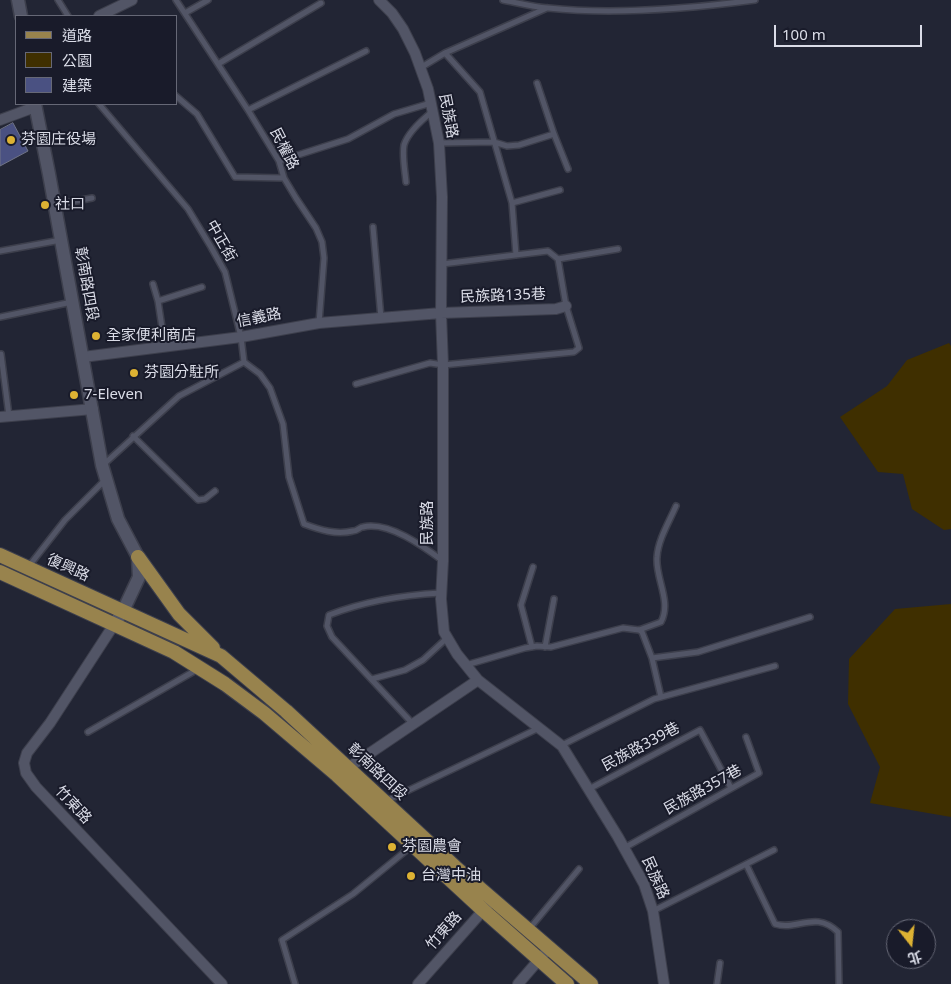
<!DOCTYPE html>
<html>
<head>
<meta charset="utf-8">
<style>
  body { margin:0 }
  #map { position:relative; width:951px; height:984px; overflow:hidden; background:#222534; font-family:"Noto Sans","Noto Sans TC",sans-serif }
  canvas { display:block }
  .legend { position:absolute; left:15px; top:15px; width:162px; height:90px; box-sizing:border-box; background:#191b2a; border:1px solid #666876; margin:0; padding:6px 9px; list-style:none; font-size:15px; color:#dadce7 }
  .legend li { display:flex; align-items:center; gap:10px; height:25px }
  .legend b { width:25px; border:1px solid #666876 }
  .north { position:absolute; left:886px; top:919px; width:50px; height:50px; box-sizing:border-box; background:#191b2a; border:1px solid #666876; border-radius:50%; rotate:164deg; font-size:14px; font-weight:700; line-height:20px; text-align:center; color:#dadce7 }
  .north::after { content:''; display:block; margin:auto; width:18px; height:22px; background:#ddb233; clip-path:polygon(50% 0,100% 100%,50% 72%,0 100%) }
  .scale { position:absolute; left:774px; top:25px; width:148px; height:22px; box-sizing:border-box; border:2px solid #dadce7; border-top:0; padding-left:6px; font-size:15px; line-height:18px; white-space:nowrap; color:#dadce7; -webkit-text-stroke:4px #191b2a; paint-order:stroke }
</style>
</head>
<body>
<div id="map">
<canvas width="951" height="984"></canvas>
<ul class="legend">
<li><b style="height:6px;background:#98834d"></b>道路</li>
<li><b style="height:14px;background:#3f2f00"></b>公園</li>
<li><b style="height:14px;background:#4a5182"></b>建築</li>
</ul>
<div class="north">北</div>
<div class="scale">100 m</div>
</div>
<script>
const ctx = document.querySelector('canvas').getContext('2d');
ctx.lineJoin = 'round';
function fill(path, color) { ctx.fillStyle = color; ctx.fill(path, 'evenodd'); }
function stroke(path, color, width, dash) { ctx.strokeStyle = color; ctx.lineWidth = width; ctx.lineCap = dash ? 'butt' : 'round'; ctx.setLineDash(dash || []); ctx.stroke(path); }
function drawText(font, color, halo, rows, align = 'center') {
  ctx.font = font + ' "Noto Sans","Noto Sans TC",sans-serif'; ctx.lineWidth = 4; ctx.setLineDash([]); ctx.textBaseline = 'middle'; ctx.strokeStyle = halo; ctx.fillStyle = color; for (const [text, x, y, turn = 0] of rows) {
    ctx.save(); ctx.translate(x, y); ctx.rotate((+turn || 0) * Math.PI / 180); ctx.textAlign = isNaN(turn) ? turn : align; if (halo) ctx.strokeText(text, 0, 0); ctx.fillText(text, 0, 0); ctx.restore();
  }
}
const green = new Path2D(`
  M949,343l2,3v183l-7,1 -32,-21 -9,-35 -25,-2 -38,-55 47,-31 20,-26z
  M951,604v213l-81,-14 10,-36 -32,-63 1,-45 46,-50z`);
const building = new Path2D(`
  M13,123l15,28 -28,15v-36z`);
const service = new Path2D(`
  M58,0l10,16
  M176,0l72,110 31,51 5,17 12,20 20,30 6,14 2,16 -5,65
  M503,0c15,3 30,7 45,8 68,7 139,1 207,-8
  M185,13l23,-13
  M445,53l35,39 32,111 4,52
  M218,64l103,-61
  M420,68l25,-15 102,-45
  M537,83l17,51 14,35
  M176,96l21,18 38,63 49,1
  M99,104l89,105 23,38 14,25 16,65 3,25 16,12 10,14 13,36 6,53 15,47c16,6 32,11 49,7 4,0 7,-4 10,-4 26,-6 61,20 80,34
  M248,110l118,-59
  M439,143l55,-1 13,4 12,-1 35,-11
  M279,161l69,-22 46,-25 37,-11
  M406,182c-1,-11 -4,-26 -2,-37 4,-13 19,-26 29,-34
  M512,203l48,-13
  M55,205l37,-7
  M373,227l8,91
  M0,251l61,-11
  M442,264l106,-13 10,8 60,-10
  M153,284l5,17 7,46
  M158,301l44,-14
  M0,317l72,-15
  M1,354l8,62
  M356,384l74,-21 13,2 131,-13 5,-4 -13,-42 -8,-47
  M133,436l65,64 7,-1 10,-8
  M103,465l76,-69 65,-34
  M29,566l36,-46 39,-39
  M639,630l22,-8c11,-21 -6,-44 -4,-65 1,-17 12,-35 19,-51
  M639,630l3,2 10,26 9,39
  M532,647l-11,-42 12,-38
  M545,647l9,-48
  M652,658l46,-6 112,-35
  M466,665l59,-17 12,-2 14,1 72,-19 16,2
  M372,679l33,-9 18,-10 24,-22
  M413,724l-81,-87 -5,-11 2,-11c36,-14 74,-20 112,-22
  M88,732l110,-63
  M562,745l92,-46 121,-33
  M589,789l111,-59 31,58
  M386,801l153,-73
  M624,848l135,-75 -13,-36
  M746,864l29,60c23,7 40,-14 63,8l1,52
  M653,911l121,-61
  M530,928l49,-59
  M295,984l-13,-44 71,-46 60,-49
  M717,984l3,-21`);
const minor = new Path2D(`
  M379,0l13,13 11,16 12,24 13,36 11,54 3,54 -1,116 2,52v196l-2,38 3,33 13,22 21,26 84,66 56,91 26,47 9,27 11,73
  M99,16l33,-16
  M0,120l35,-13
  M83,357l158,-20 78,-14 122,-10 115,-4 10,-3
  M0,417l93,-8
  M115,623l-65,100 -23,30 -3,10 2,10 10,14 186,197
  M342,772l136,-92
  M418,984l69,-78
  M518,984l31,-36`);
const tertiary = new Path2D(`
  M18,0l3,16
  M35,104l14,70 53,291 16,54 20,38 1,20 -16,34 -8,12`);
const primary = new Path2D(`
  M0,555l221,101 65,55 169,156 136,117
  M138,557l41,57 34,34
  M0,572l174,80 51,32 39,29 73,62 146,135 84,74`);
const markers = [
  [11,140,5,"#ddb233"],
  [45,205,5,"#ddb233"],
  [96,336,5,"#ddb233"],
  [134,373,5,"#ddb233"],
  [74,395,5,"#ddb233"],
  [392,847,5,"#ddb233"],
  [411,876,5,"#ddb233"]
];
const streetNames = [
  ["民族路",448,116,79],
  ["民權路",284,149,63],
  ["中正街",221,241,60],
  ["彰南路四段",86,284,80],
  ["民族路135巷",503,296,-2],
  ["信義路",259,318,-11],
  ["民族路",428,523,-90],
  ["復興路",68,568,24],
  ["民族路339巷",641,747,-28],
  ["彰南路四段",377,772,43],
  ["民族路357巷",703,790,-29],
  ["竹東路",73,805,47],
  ["民族路",655,878,66],
  ["竹東路",444,931,-49]
];
const poiNames = [
  ["芬園庄役場",21,140],
  ["社口",55,205],
  ["全家便利商店",106,336],
  ["芬園分駐所",144,373],
  ["7-Eleven",84,395],
  ["芬園農會",402,847],
  ["台灣中油",421,876]
];
fill(green, '#3f2f00');
fill(building, '#4a5182');
stroke(building, '#707486', 1);
stroke(service, '#3d3f4c', 8);
stroke(minor, '#3d3f4c', 12);
stroke(tertiary, '#3d3f4c', 15);
stroke(primary, '#3d3f4c', 16);
stroke(service, '#525566', 5);
stroke(minor, '#525566', 10);
stroke(tertiary, '#525566', 12);
stroke(primary, '#98834d', 14);
for (const [x, y, r, color] of markers) { const dot = new Path2D(); dot.arc(x, y, r, 0, 2 * Math.PI); ctx.fillStyle = color; ctx.fill(dot); stroke(dot, '#191b2a', 2); }
drawText('15px', '#dadce7', '#191b2a', streetNames);
drawText('15px', '#dadce7', '#191b2a', poiNames, 'left');
</script>
</body>
</html>
